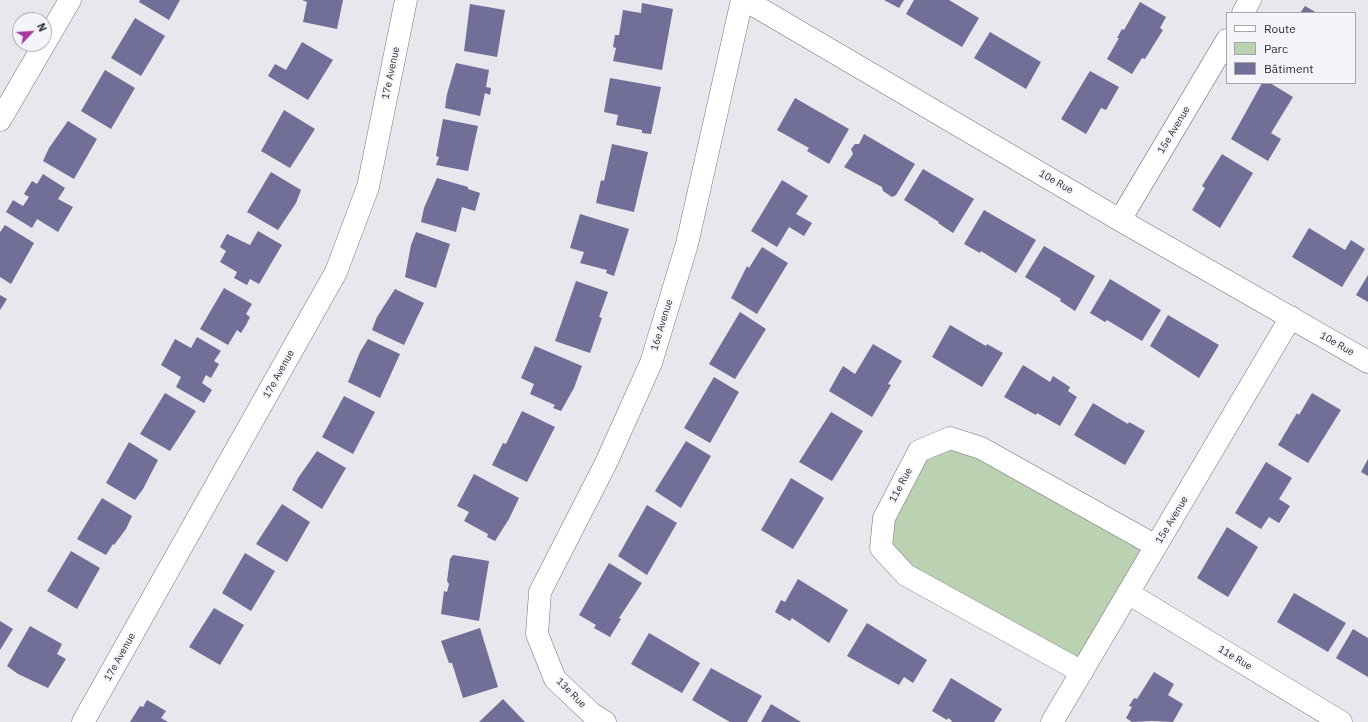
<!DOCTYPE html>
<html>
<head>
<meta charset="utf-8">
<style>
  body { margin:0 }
  #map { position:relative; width:1368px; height:722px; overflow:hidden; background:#e7e7ed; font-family:"IBM Plex Sans",sans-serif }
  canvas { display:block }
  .legend { position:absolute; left:1226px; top:12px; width:130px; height:72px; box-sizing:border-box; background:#f4f4fa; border:1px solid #a5a5aa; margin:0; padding:5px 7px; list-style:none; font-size:12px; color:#2f2f32 }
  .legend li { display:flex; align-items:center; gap:8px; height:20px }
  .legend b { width:20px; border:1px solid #a5a5aa }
  .north { position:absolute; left:12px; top:12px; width:40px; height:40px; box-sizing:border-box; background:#f4f4fa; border:1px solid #a5a5aa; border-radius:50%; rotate:65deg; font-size:11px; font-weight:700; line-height:16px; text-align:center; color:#2f2f32 }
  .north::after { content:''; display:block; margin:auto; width:14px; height:18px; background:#a43b9d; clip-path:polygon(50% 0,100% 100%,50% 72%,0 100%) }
</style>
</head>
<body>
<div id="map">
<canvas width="1368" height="722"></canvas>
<ul class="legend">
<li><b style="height:5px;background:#fff"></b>Route</li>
<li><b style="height:11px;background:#bad1b2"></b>Parc</li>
<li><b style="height:11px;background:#716e97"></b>Bâtiment</li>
</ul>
<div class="north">N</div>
</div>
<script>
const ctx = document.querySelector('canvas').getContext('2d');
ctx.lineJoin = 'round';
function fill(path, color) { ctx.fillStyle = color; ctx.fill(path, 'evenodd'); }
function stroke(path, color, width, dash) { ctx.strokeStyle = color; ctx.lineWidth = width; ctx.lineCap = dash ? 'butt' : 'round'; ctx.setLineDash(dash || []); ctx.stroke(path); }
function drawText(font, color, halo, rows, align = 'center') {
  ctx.font = font + ' "IBM Plex Sans",sans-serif'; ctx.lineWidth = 4; ctx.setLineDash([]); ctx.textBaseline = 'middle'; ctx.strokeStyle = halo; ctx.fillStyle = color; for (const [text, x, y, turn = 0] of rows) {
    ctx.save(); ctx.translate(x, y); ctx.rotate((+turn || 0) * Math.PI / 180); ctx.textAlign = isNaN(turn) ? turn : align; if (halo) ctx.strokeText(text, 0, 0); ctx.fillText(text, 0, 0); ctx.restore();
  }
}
const green = new Path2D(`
  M944,441l212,105 -74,126 -201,-124 38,-97z`);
const building = new Path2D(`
  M140,0h40l-11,20 -30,-18z
  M302,0h41l-6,29 -34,-7 4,-20z
  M884,0h20l-5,8z
  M914,0h35l30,18 -17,29 -56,-33z
  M1140,2l26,15 -6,11 3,2 -18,29 -3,-1 -10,16 -25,-15 12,-21h-2l5,-9 2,1z
  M642,3l31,6 -11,61 -49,-9 3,-13 -3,-1 2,-12h4l4,-25 18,3z
  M470,4l35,6 -8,47 -33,-6z
  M1305,6l12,7h-17z
  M135,18l30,18 -24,40 -30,-18z
  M990,32l51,30 -15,27 -52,-31z
  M302,42l31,18 -25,40 -40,-24 7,-12 11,6z
  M456,63l33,7 -3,17 5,1 -1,7 -5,-2 -5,23 -35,-8 2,-14z
  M105,70l30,18 -24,41 -30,-18z
  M1090,71l29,16 -13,23 -5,-2 -15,26 -25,-15z
  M610,78l51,9 -10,47 -9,-1v-3l-26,-5 2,-10 -14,-3z
  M1262,83h8l23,14 -22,36 10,6 -13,22 -37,-22z
  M795,98l54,31 -20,35 -22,-13 2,-3 -32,-18z
  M284,110l31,19 -25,39 -29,-17z
  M443,119l35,7 -10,45 -32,-6 3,-8 -3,-1z
  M68,121l29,18 -23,40 -31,-18 6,-13z
  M864,134l51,30 -19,31 -4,2 -9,-6 -1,-4 -38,-20 9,-13 -2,-5 4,-5h4z
  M612,144l36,8 -14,60 -38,-9 5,-23 3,1z
  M1222,154l31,19 -33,55 -28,-18 13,-22 -3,-2z
  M923,169l51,30 -21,34 -15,-10 1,-1 -35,-22z
  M271,172l30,18 -5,13 -18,27 -31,-18z
  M43,174l22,14 -7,11 15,8 -15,25 -21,-13 -5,9 -26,-16 7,-12 10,6 6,-9 -5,-3 8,-13 5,3z
  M437,178l31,9v2l12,4 -5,18 -13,-4 -6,25 -35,-10 3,-14z
  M782,180l26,16 -12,18 16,9 -8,13 -15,-9 -12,20 -26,-16z
  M984,210l52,30 -20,33 -35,-22 -1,2 -16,-9z
  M580,214l49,15 -15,47 -8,-3 1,-3 -27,-7 4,-11 -14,-4z
  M5,225l29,18 -23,41 -11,-7v-45z
  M1309,228l36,22 6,-10 14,9 -23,38 -50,-30z
  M258,231l24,14 -23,39 -9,-5 -3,6 -13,-7 3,-6 -17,-10 6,-11 -6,-4 7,-13 23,11z
  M416,232l34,12 -14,44 -31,-11 6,-32z
  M1044,246l51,30 -20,35 -15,-10 1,-2 -36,-22z
  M762,247l26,16 -31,51 -26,-16 16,-32 2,2z
  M1368,275v27l-12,-7z
  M1110,279l51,31 -19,31 -35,-21 -2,2 -15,-9z
  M576,281l32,11 -9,25 3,1 -12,35 -35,-12z
  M224,288l28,16 -6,10 4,3 -4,8 -5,8 -4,-3 -9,15 -28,-16z
  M395,289l29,14 -20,42 -32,-15 5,-13z
  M0,295l7,4 -7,11z
  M740,312l26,17 -31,50 -26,-15z
  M1168,315l51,30 -20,33 -49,-32z
  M950,325l36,21 1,-2 16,9 -21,34 -50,-30z
  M197,337l24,14 -7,10 5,3 -8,14 -5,-3 -4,8 10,7 -8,13 -28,-16 5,-10 -20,-12 14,-26 16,9z
  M368,339l32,15 -20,44 -32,-16 12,-30z
  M873,344l29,17 -14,23 3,1 -19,32 -43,-26 14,-25 12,8z
  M535,346l47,20 -8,22 -13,23 -8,-3 2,-3 -25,-11 4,-10 -13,-6z
  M1023,365l27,17 3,-6 17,11 -2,4 9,6 -17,29 -23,-13 -1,2 -32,-18z
  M714,377l25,15 -29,51 -26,-15z
  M165,393l31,18 -26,40 -30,-17z
  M1312,393l29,17 -33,53 -30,-18 19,-32 2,2z
  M344,396l31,16 -22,42 -31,-17z
  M1093,403l35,21 1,-2 16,9 -20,34 -51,-30z
  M522,411l33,16 -28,55 -35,-17 11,-22 3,1z
  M831,412l32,19 -31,50 -33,-19z
  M686,441l25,15 -30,52 -26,-17z
  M129,442l29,18 -15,29 -8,11 -29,-17z
  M317,451l29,17 -24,41 -30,-19 6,-12z
  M1368,459v17l-7,-4z
  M1266,462l26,16 -13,21 11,7 -11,17 -10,-6 -8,12 -26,-16z
  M474,474l45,24 -10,21 -14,22 -8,-4 1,-3 -24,-13 5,-9 -12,-6z
  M791,478l33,20 -31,51 -32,-19z
  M102,498l30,18 -6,13 -12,16 -1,-1 -7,11 -29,-16z
  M282,504l28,18 -23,40 -31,-18z
  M647,505l30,18 -30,52 -29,-19z
  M1227,527l31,20 -30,50 -31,-19z
  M71,551l29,17 -23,41 -30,-18z
  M245,553l30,18 -24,40 -29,-18z
  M453,555l36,6 -10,60 -38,-7 3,-23 3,1 2,-8 -2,-3 3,-22z
  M609,563l33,20 -23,35 2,1 -11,18 -16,-9 2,-3 -17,-10z
  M798,579l50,31 -19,33 -37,-25 -2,3 -15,-9 6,-12 4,2z
  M1294,593l52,30 -18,29 -51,-30z
  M214,608l30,17 -24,40 -31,-18z
  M0,621l13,8 -13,21z
  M867,623l60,37 -14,23 -9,-6 -5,8 -52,-29z
  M30,626l32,18 -5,10 9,5 -18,29 -30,-14 -11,-8z
  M480,628l18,59 -35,11 -11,-35h-3l-8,-22z
  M1353,629l15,9v39l-32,-19z
  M649,633l51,30 -18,30 -51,-29z
  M711,668l51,28 -15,26h-17l-38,-22z
  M1154,672l20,12 -6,11 15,9 -10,18 -21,-1 -20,1 -6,-4 6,-11 -3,-1 5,-8 3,1z
  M951,678l51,31 -8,13h-42l-1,-2 -3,-2 -1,2 -15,-9z
  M503,699l22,23h-46z
  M147,700l19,11 -5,7 7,4h-38l10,-16 3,1z
  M771,704l30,18h-40z`);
const minor = new Path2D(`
  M745,0l375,220 248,142
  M1243,13l7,-13
  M0,120l70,-120
  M1120,220l107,-180
  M1128,593l213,129
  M1082,672l-176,-97 -25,-27 3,-30 35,-67 31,-13 31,10 175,98
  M83,722l253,-450 32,-85 38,-187
  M605,722l-13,-8 -37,-35 -18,-45 3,-42 66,-129 45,-100 36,-119 55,-244
  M1052,722l239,-405`);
const streetNames = [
  ["17e Avenue",391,73,-78],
  ["15e Avenue",1174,130,-59],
  ["10e Rue",1056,182,30],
  ["16e Avenue",662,325,-73],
  ["10e Rue",1337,344,30],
  ["17e Avenue",279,374,-61],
  ["11e Rue",901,485,-62],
  ["15e Avenue",1172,520,-59],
  ["17e Avenue",120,657,-61],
  ["11e Rue",1235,658,31],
  ["13e Rue",571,693,45]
];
fill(green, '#bad1b2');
fill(building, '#716e97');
stroke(minor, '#737278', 23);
stroke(minor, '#fff', 22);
drawText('10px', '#2f2f32', '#f4f4fa', streetNames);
</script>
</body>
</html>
